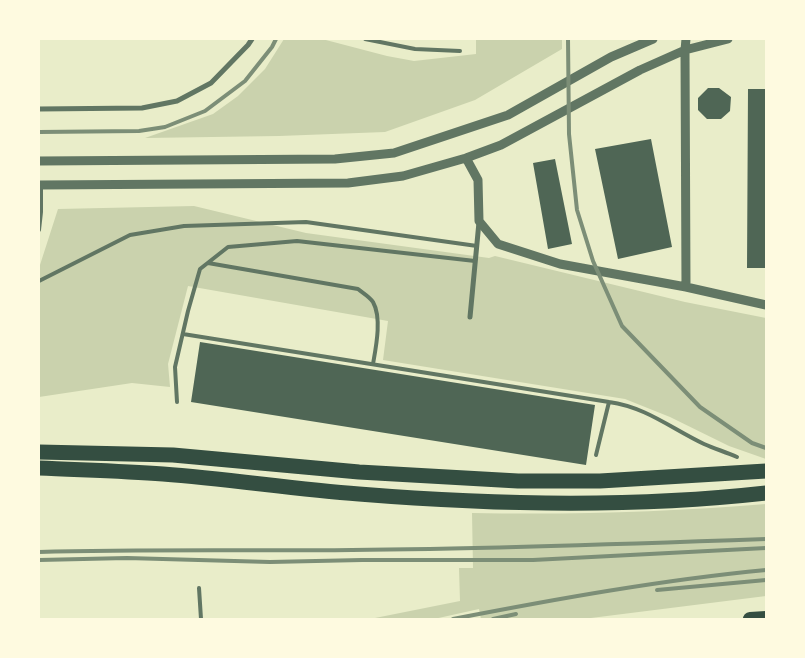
<!DOCTYPE html>
<html>
<head>
<meta charset="utf-8">
<style>
  body { margin:0 }
  #map { position:relative; width:805px; height:658px; overflow:hidden; background:#e9edc9; font-family:"Sofia Sans Condensed",sans-serif }
  canvas { display:block }
  .frame { position:absolute; inset:0; border:40px solid #fefae0; pointer-events:none }
</style>
</head>
<body>
<div id="map">
<canvas width="805" height="658"></canvas>
<div class="frame"></div>
</div>
<script>
const ctx = document.querySelector('canvas').getContext('2d');
ctx.lineJoin = 'round';
function fill(path, color) { ctx.fillStyle = color; ctx.fill(path, 'evenodd'); }
function stroke(path, color, width, dash) { ctx.strokeStyle = color; ctx.lineWidth = width; ctx.lineCap = dash ? 'butt' : 'round'; ctx.setLineDash(dash || []); ctx.stroke(path); }
const green = new Path2D(`
  M284,39h38l65,17 27,5 62,-7v-15h86v10l-87,51 -90,32 -106,4 -134,2 68,-24 25,-18 27,-27z
  M194,206l112,27 183,25 6,-2 190,46 81,16v141l-37,-13 -59,-29 -45,-18 -242,-39 5,-39 -200,-35 -20,78 2,23 -38,-4 -93,14v-129l19,-59z
  M766,504v92l-183,23h-102l-2,-10 -45,10h-64l90,-18 -1,-33h14l-1,-55c99,2 196,-1 294,-9z`);
const building = new Path2D(`
  M708,88h11l12,9 -1,14 -9,8h-14l-9,-9v-12z
  M748,89h18v179h-19z
  M651,139l21,108 -54,12 -23,-110z
  M555,159l17,85 -24,5 -15,-86z
  M200,342l395,63 -9,60 -395,-63z`);
const service = new Path2D(`
  M365,39l50,10 45,2
  M39,230l2,-18v-27
  M208,263l150,26c5,4 12,8 15,13 9,16 3,45 0,62
  M39,281l91,-46 54,-9 122,-4 171,24
  M183,334l426,68 -13,53
  M177,402l-2,-35 13,-56 12,-42 28,-22 69,-6 178,20
  M609,402c37,5 63,27 95,42 11,5 22,8 33,13
  M199,588l2,31`);
const minor = new Path2D(`
  M39,109l103,-1 35,-7 34,-18 37,-38 4,-6
  M470,317l9,-95`);
const tertiary = new Path2D(`
  M686,39l-1,11 1,237
  M466,158l12,22 1,41 19,23 62,20 126,23 80,18
  M39,161l296,-2 59,-6 114,-38 103,-58 42,-18
  M39,185l309,-2 55,-7 63,-18 35,-13 139,-75 45,-20 43,-11`);
const trunk = new Path2D(`
  M750,619l16,-1`);
const motorway = new Path2D(`
  M39,452l134,3 186,17 159,9h82l166,-10
  M39,468c41,2 83,3 124,6 66,5 130,15 196,20 135,11 273,14 407,-1`);
const rail = new Path2D(`
  M568,39l1,95 8,76 16,51 29,65 78,81 52,36 14,5
  M39,132l100,-1 26,-4 40,-16 40,-30 27,-34 4,-8
  M39,552c104,-3 208,-1 313,-2 138,-1 276,-6 414,-11
  M39,560l88,-2 143,4 92,-2h171l233,-12
  M657,590l109,-10
  M453,619c103,-20 208,-39 313,-49
  M493,619l23,-5`);
fill(green, '#cad2ad');
fill(building, '#4f6655');
stroke(service, '#617663', 4);
stroke(minor, '#617663', 5);
stroke(tertiary, '#617663', 9);
stroke(trunk, '#344e41', 14);
stroke(motorway, '#344e41', 15);
stroke(rail, '#7c8e77', 4);
</script>
</body>
</html>
